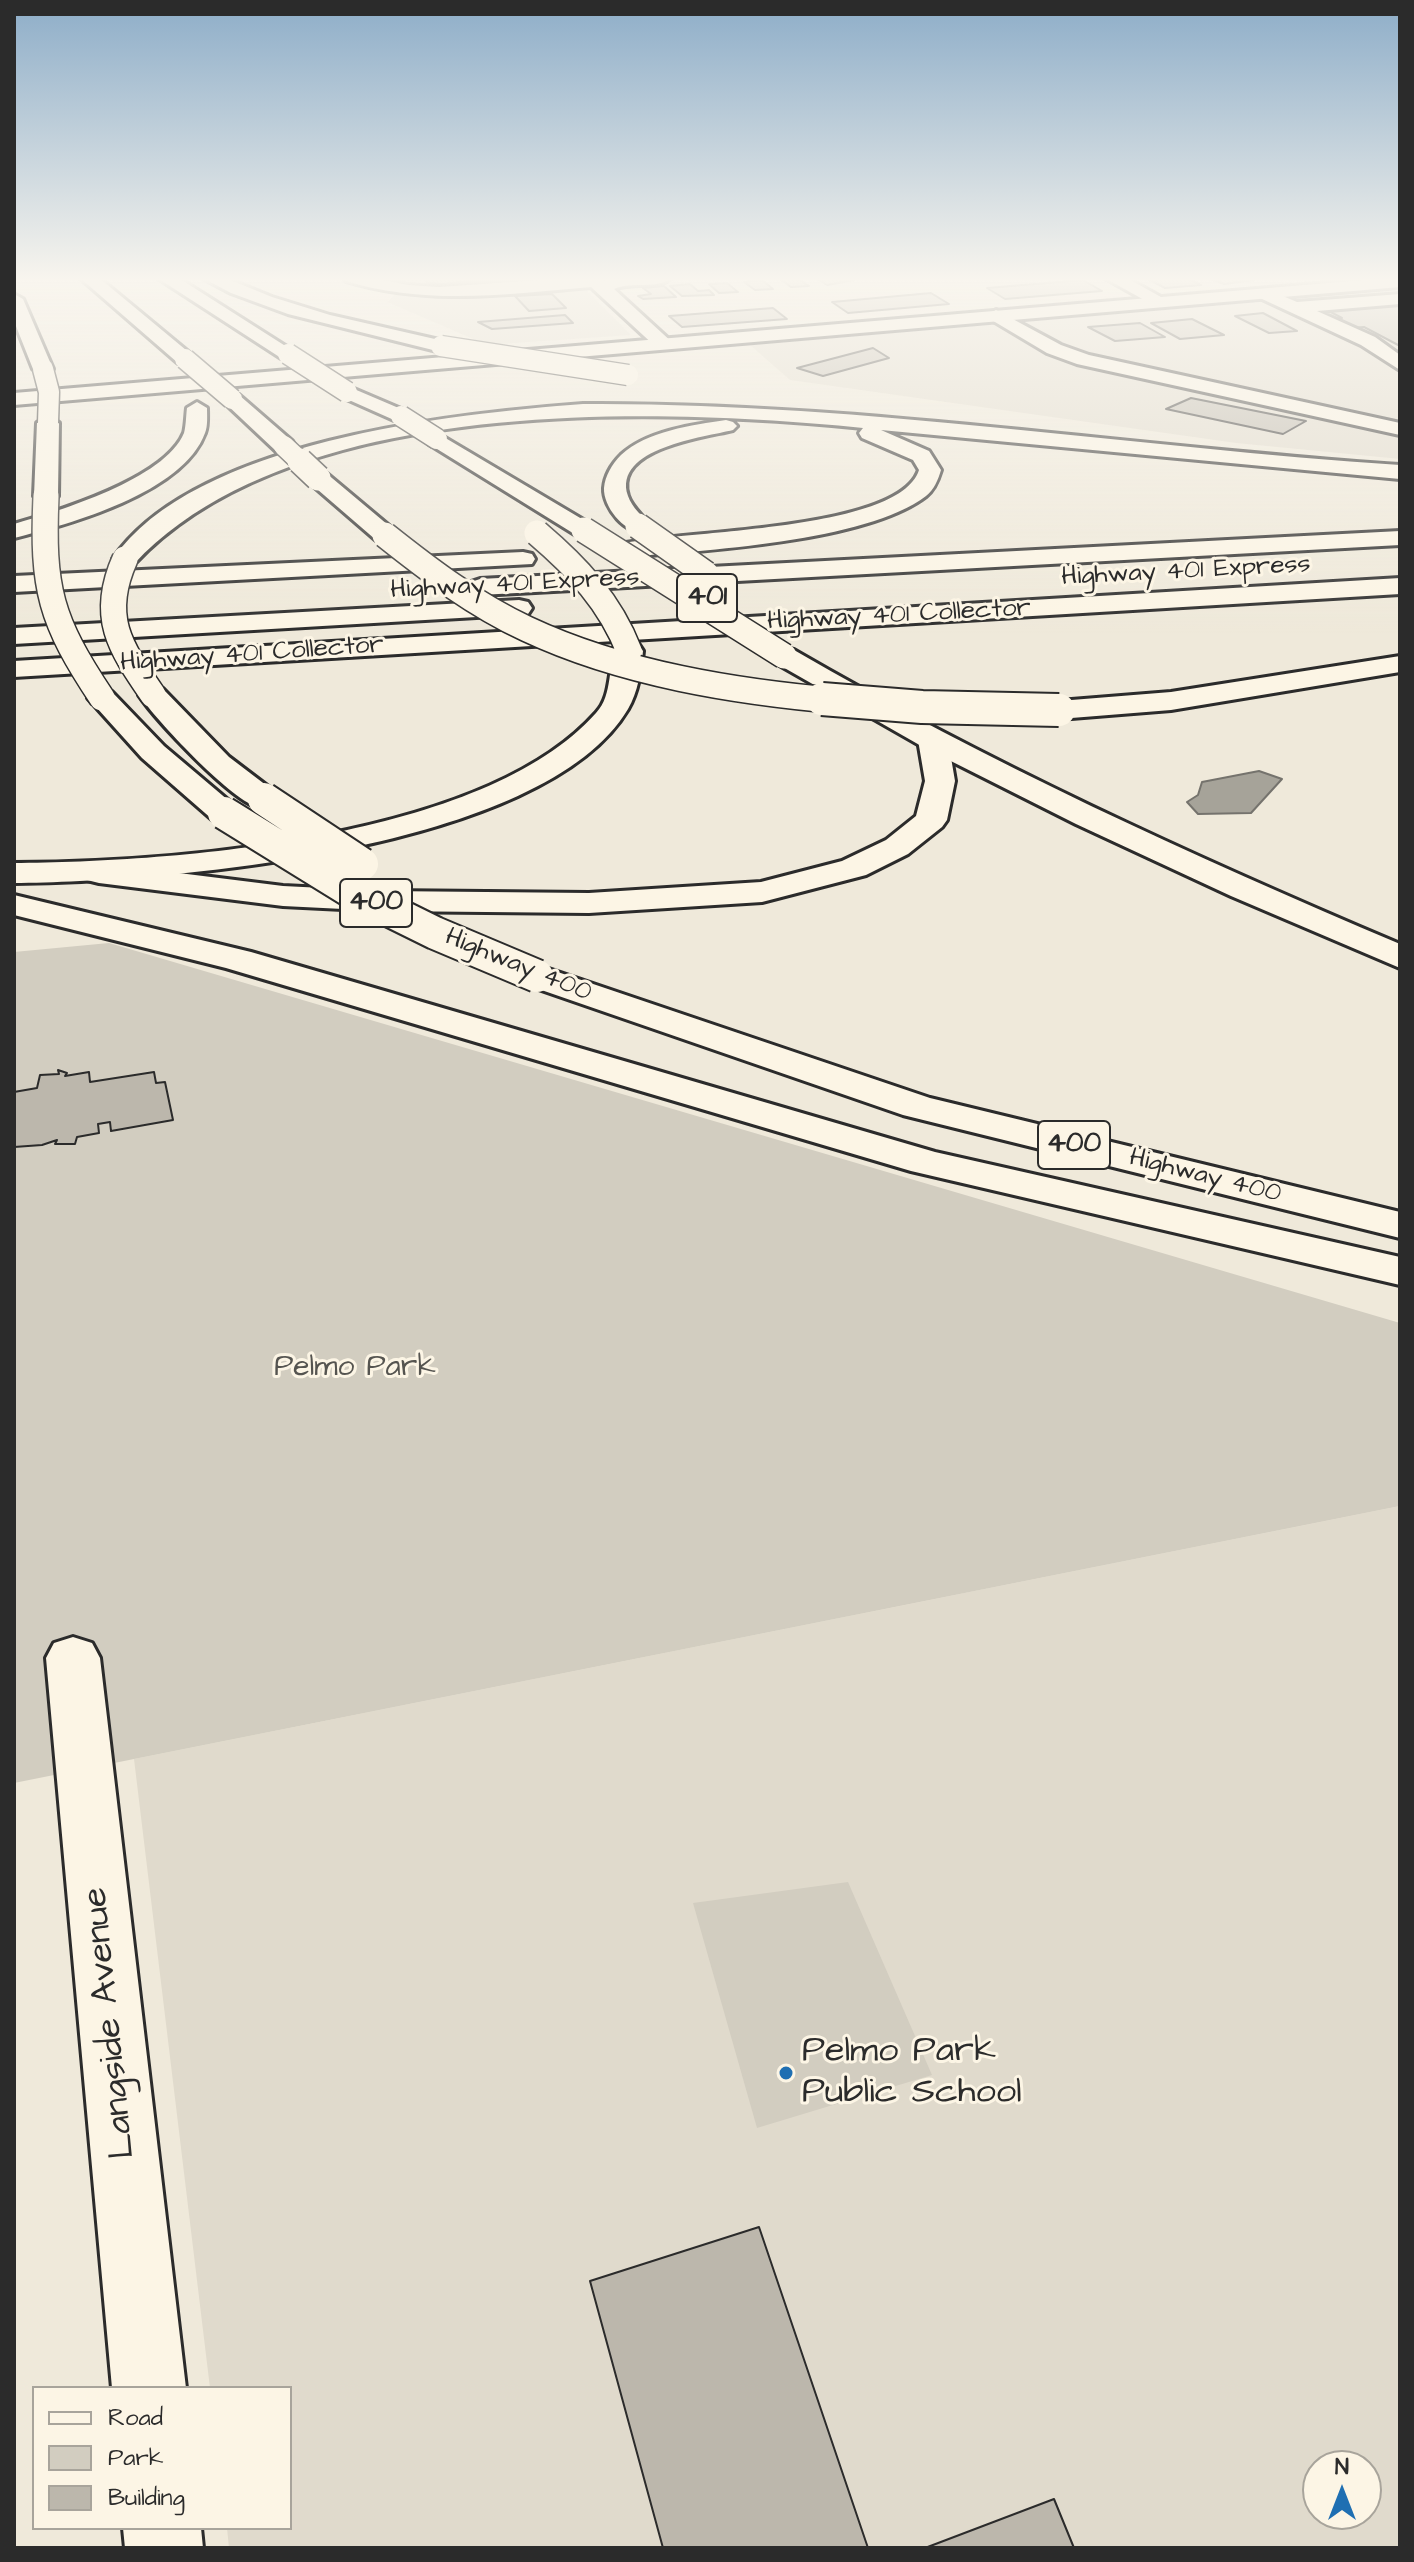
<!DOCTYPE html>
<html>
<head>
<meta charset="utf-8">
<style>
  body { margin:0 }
  #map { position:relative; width:1414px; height:2562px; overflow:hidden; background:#efe9da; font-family:"Architects Daughter",sans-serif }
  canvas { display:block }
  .frame { position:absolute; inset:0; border:16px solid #2b2b2b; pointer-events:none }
  .legend { position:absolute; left:32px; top:2386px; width:260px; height:144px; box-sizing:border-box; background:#fcf5e5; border:2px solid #a8a49b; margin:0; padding:10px 14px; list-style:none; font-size:24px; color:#2b2b2b }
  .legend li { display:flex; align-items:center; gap:16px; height:40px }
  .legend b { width:40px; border:2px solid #a8a49b }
  .north { position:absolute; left:1302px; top:2450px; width:80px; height:80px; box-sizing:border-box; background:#fcf5e5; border:2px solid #a8a49b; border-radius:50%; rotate:0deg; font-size:22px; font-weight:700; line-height:32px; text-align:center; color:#2b2b2b }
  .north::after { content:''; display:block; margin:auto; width:28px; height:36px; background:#1f6fb2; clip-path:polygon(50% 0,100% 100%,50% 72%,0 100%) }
</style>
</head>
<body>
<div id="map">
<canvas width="1414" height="2562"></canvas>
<div class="frame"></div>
<ul class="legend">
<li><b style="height:10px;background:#fcf5e5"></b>Road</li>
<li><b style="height:22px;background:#d2cdc0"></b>Park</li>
<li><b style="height:22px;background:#bcb7ac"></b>Building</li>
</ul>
<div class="north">N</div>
</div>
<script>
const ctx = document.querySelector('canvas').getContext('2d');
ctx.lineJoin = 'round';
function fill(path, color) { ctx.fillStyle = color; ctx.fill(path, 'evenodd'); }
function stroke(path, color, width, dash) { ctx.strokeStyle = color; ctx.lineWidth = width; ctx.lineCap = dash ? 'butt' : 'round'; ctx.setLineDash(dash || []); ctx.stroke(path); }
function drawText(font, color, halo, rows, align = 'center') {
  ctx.font = font + ' "Architects Daughter",sans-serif'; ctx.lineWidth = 6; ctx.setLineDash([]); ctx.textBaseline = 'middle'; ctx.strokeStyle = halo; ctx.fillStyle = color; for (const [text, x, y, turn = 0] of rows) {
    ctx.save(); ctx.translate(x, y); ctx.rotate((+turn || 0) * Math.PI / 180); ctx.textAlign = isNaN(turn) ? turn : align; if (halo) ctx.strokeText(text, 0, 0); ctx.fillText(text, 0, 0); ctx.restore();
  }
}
const built = new Path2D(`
  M377,277h196l58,58 -144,10 -100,-43 15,-14z
  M1400,290v169l-164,-16 -446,-63 -40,-35z
  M1400,1506v1042h-1171l-2,-20h63v-140h-80l-76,-629zM1318,2466h48v48h-48z`);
const green = new Path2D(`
  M109,943l1291,380v183l-1386,277v-831z
  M848,1882l84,193 -175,53 -64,-225z`);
const water = new Path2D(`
  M1259,771l23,8 -31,34 -53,1 -11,-12 11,-7 4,-13z`);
const building = new Path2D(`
  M422,277h99l-78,7 -15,-1z
  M815,277h34l5,3 -27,5z
  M1144,277h41l16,8 -36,3z
  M1205,277h41l8,3 -30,4z
  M797,278l12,8 -18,1 -11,-8z
  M762,280l11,9 -18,1 -11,-8z
  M1083,280l19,11 -97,8 -18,-11z
  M727,283l11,9 -19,1 -10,-9z
  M690,284l8,7 11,-1 5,5 -32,1 -12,-10z
  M664,286l12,11 -33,2 -5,-3 13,-2 -8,-6z
  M931,293l18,11 -101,9 -16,-11z
  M552,294l14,14 -37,3 -14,-15z
  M1400,302v44l-36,-19 -14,1 -18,-9 10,-1 -19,-10z
  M773,308l14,11 -105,8 -13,-11z
  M1263,313l34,18 -28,2 -34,-17z
  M565,315l8,8 -81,6 -14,-7z
  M1192,319l32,16 -44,4 -29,-16z
  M1140,323l25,14 -50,4 -27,-14z
  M873,348l16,10 -66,18 -26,-8z
  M1191,398l115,23 -23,13 -117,-25z
  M58,1070l9,3 -2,3 24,-4 1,10 64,-10 2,11 9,-1 8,38 -62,11 -1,-9 -12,2 1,9 -22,4 -2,7h-20l2,-4 -15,5 -28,2v-55l23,-4 3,-13 19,-1z
  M759,2227l109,321h-205l-73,-267z
  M1054,2499l20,49h-149z`);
const minor = new Path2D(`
  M343,277h26l39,8 31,2 143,-10h18l4,4 10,-4h58c-12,13 -41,4 -58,12l60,55 -3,4h-14l-66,-61c-83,7 -164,19 -245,-6z
  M1103,277h22l45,25 -3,4h-12z
  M1266,289l31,13 103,-8v10l-83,7 58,26 25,18v15l-39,-25 -101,-47 -3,-4z
  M996,310l65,35 28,10 311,68v12l-323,-71 -30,-11 -57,-34 -3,-4z
  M933,731l10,3 5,6 7,41 -8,39 -5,7 -34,27 -42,21 -104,27 -173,11 -206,-2 -100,-5 -184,-23 -12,-3 -5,-7 5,-7 12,-3 184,23 100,5 206,2 172,-11 81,-21 44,-21 30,-24 9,-35 -7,-41 5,-6z
  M73,1637l19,6 8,15 86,730h-74l-66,-730 8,-15z
  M123,2528h78l2,20h-78z`);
const major = new Path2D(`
  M1400,277v10l-1386,118v-12z`);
const highway = new Path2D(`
  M79,277h19l94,78 3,4 -3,4h-14z
  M156,277h21l121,77 -3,4h-14z
  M201,277h22l49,20 58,18 118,27 3,4 -10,6 -153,-38 -57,-21z
  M14,294l9,5 30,70 -3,4 -7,2 -10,-6 -19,-48z
  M347,386l61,26 3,4 -3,4h-14l-54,-24 -3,-4 3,-4z
  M232,393l7,2 53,46 3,5 -3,5h-16l-51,-48 -3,-4 3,-4z
  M197,402l10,6c0,8 1,18 -2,25 -22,60 -135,91 -191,105v-14c45,-13 151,-45 170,-91 2,-7 2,-17 3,-25z
  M583,404c273,-2 545,43 817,61v14l-519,-49 48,21 12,19c-3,10 -7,20 -15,26 -60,46 -226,55 -302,61l-9,-2 -3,-5 3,-5c58,-15 284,-12 304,-75l-6,-10 -51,-22 -3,-5 4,-5c-213,-21 -572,-32 -729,136h-18l-3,-5c81,-118 338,-145 470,-155z
  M48,417l11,6 -1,73 -4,5h-16l-4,-5 3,-73z
  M726,420l7,2 4,4 -4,4c-28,7 -121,18 -105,66 4,12 15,20 22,30l-4,5c-19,5 -43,-23 -42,-43 1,-12 8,-24 17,-33 26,-24 71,-30 105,-35z
  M437,433l155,92 4,5 -4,5h-16l-147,-91 -3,-5z
  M318,471l8,2 68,57 3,5 -3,5h-18l-66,-57 -3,-5 3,-5z
  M1400,531v14l-920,50 -9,-3 -4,-5 4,-5 9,-3z
  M523,552l9,2 3,5 -3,5 -518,28v-16z
  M1400,578v16l-1386,83v-16z
  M519,600l9,2 4,6 -4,6 -514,30v-16z
  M629,643l10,2 4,6c-2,20 -5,41 -15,58 -84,142 -463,173 -614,174v-20c161,-1 470,-24 582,-150 18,-19 10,-48 23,-68z
  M784,648l10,2c195,113 398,206 606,294v24l-169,-72 -155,-72 -153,-77 -149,-85 -4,-6 4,-6z
  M1400,656v16l-229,38 -112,9 -10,-3 -4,-6 4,-6 10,-3 112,-9z
  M153,686l10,3 66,68 46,35 5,7 -5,7c-7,1 -11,3 -18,1 -29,-10 -100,-86 -118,-112l4,-6z
  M102,689l10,3 52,54 71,60 5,7 -5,7 -11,2 -11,-2 -71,-62 -54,-60 4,-6z
  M14,895l237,57 684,200 465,105v28l-489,-114 -685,-203 -212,-53z
  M537,965l393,133 470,114v26l-497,-123 -379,-131 -5,-8 5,-8z`);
const highwayBridgeFar2 = new Path2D(`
  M441,346l187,29
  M288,354l59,38
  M185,359l47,40
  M43,369l6,23 -1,31
  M401,416l36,23
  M284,446l18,17`);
const highwayBridgeFar1 = new Path2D(`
  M300,461l18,17
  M46,496c-4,93 4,124 56,202
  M638,526l68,48
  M584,530l200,126
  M537,533c40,34 73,69 92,118
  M385,535c44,35 90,70 142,94 96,45 209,63 314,72
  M125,559c-26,58 -5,88 28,136`);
const highwayBridge = new Path2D(`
  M822,699l100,8 137,3
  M264,799l98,65
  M224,813l128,79 83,41 102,43`);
const markers = [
  [786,2073,8,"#1f6fb2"]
];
const farStreetnames = [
  ["Highway 401 Express",1186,572,-3],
  ["Highway 401 Express",515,585,-3],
  ["Highway 401 Collector",899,616,-3],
  ["Highway 401 Collector",252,655,-4],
  ["Highway 400",518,966,22],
  ["Highway 400",1205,1177,14]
];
const shields = [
  [707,598,60],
  [376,903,72],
  [1074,1145,72]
];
const shieldNames = [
  ["401",707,598],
  ["400",376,903],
  ["400",1074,1145]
];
const parkNames = [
  ["Pelmo Park",355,1369]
];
const nearStreetnames = [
  ["Langside Avenue",111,2023,-96]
];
const nearPoinames = [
  ["Pelmo Park",802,2052],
  ["Public School",802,2093]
];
fill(built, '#e0dacc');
fill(green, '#d2cdc0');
fill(water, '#a6a399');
stroke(water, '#75736d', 2);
fill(building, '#bcb7ac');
stroke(building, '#2b2b2b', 2);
stroke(minor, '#2b2b2b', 6);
stroke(major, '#2b2b2b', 6);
stroke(highway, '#2b2b2b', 6);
fill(minor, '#fcf5e5');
fill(major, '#fcf5e5');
fill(highway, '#fcf5e5');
stroke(highwayBridgeFar2, '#2b2b2b', 23, []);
stroke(highwayBridgeFar1, '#2b2b2b', 28, []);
stroke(highwayBridge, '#2b2b2b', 36, []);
stroke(highwayBridgeFar2, '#fcf5e5', 20);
stroke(highwayBridgeFar1, '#fcf5e5', 25);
stroke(highwayBridge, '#fcf5e5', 32);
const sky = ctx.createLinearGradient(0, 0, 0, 635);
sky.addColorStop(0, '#8dadc8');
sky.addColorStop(0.44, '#f8f5ee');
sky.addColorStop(1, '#f8f5ee00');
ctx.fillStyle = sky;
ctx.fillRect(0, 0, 1414, 635);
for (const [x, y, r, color] of markers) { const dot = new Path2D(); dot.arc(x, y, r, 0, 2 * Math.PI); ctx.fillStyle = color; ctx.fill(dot); stroke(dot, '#fcf5e5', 3); }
drawText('26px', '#2b2b2b', '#fcf5e5', farStreetnames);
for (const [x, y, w] of shields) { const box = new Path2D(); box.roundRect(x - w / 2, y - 24, w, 48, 6); ctx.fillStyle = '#fcf5e5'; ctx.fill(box); stroke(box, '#2b2b2b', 2); }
drawText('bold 28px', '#2b2b2b', null, shieldNames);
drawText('30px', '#555450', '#fcf5e5', parkNames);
drawText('36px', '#2b2b2b', '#fcf5e5', nearStreetnames);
drawText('36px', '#2b2b2b', '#fcf5e5', nearPoinames, 'left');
</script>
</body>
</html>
